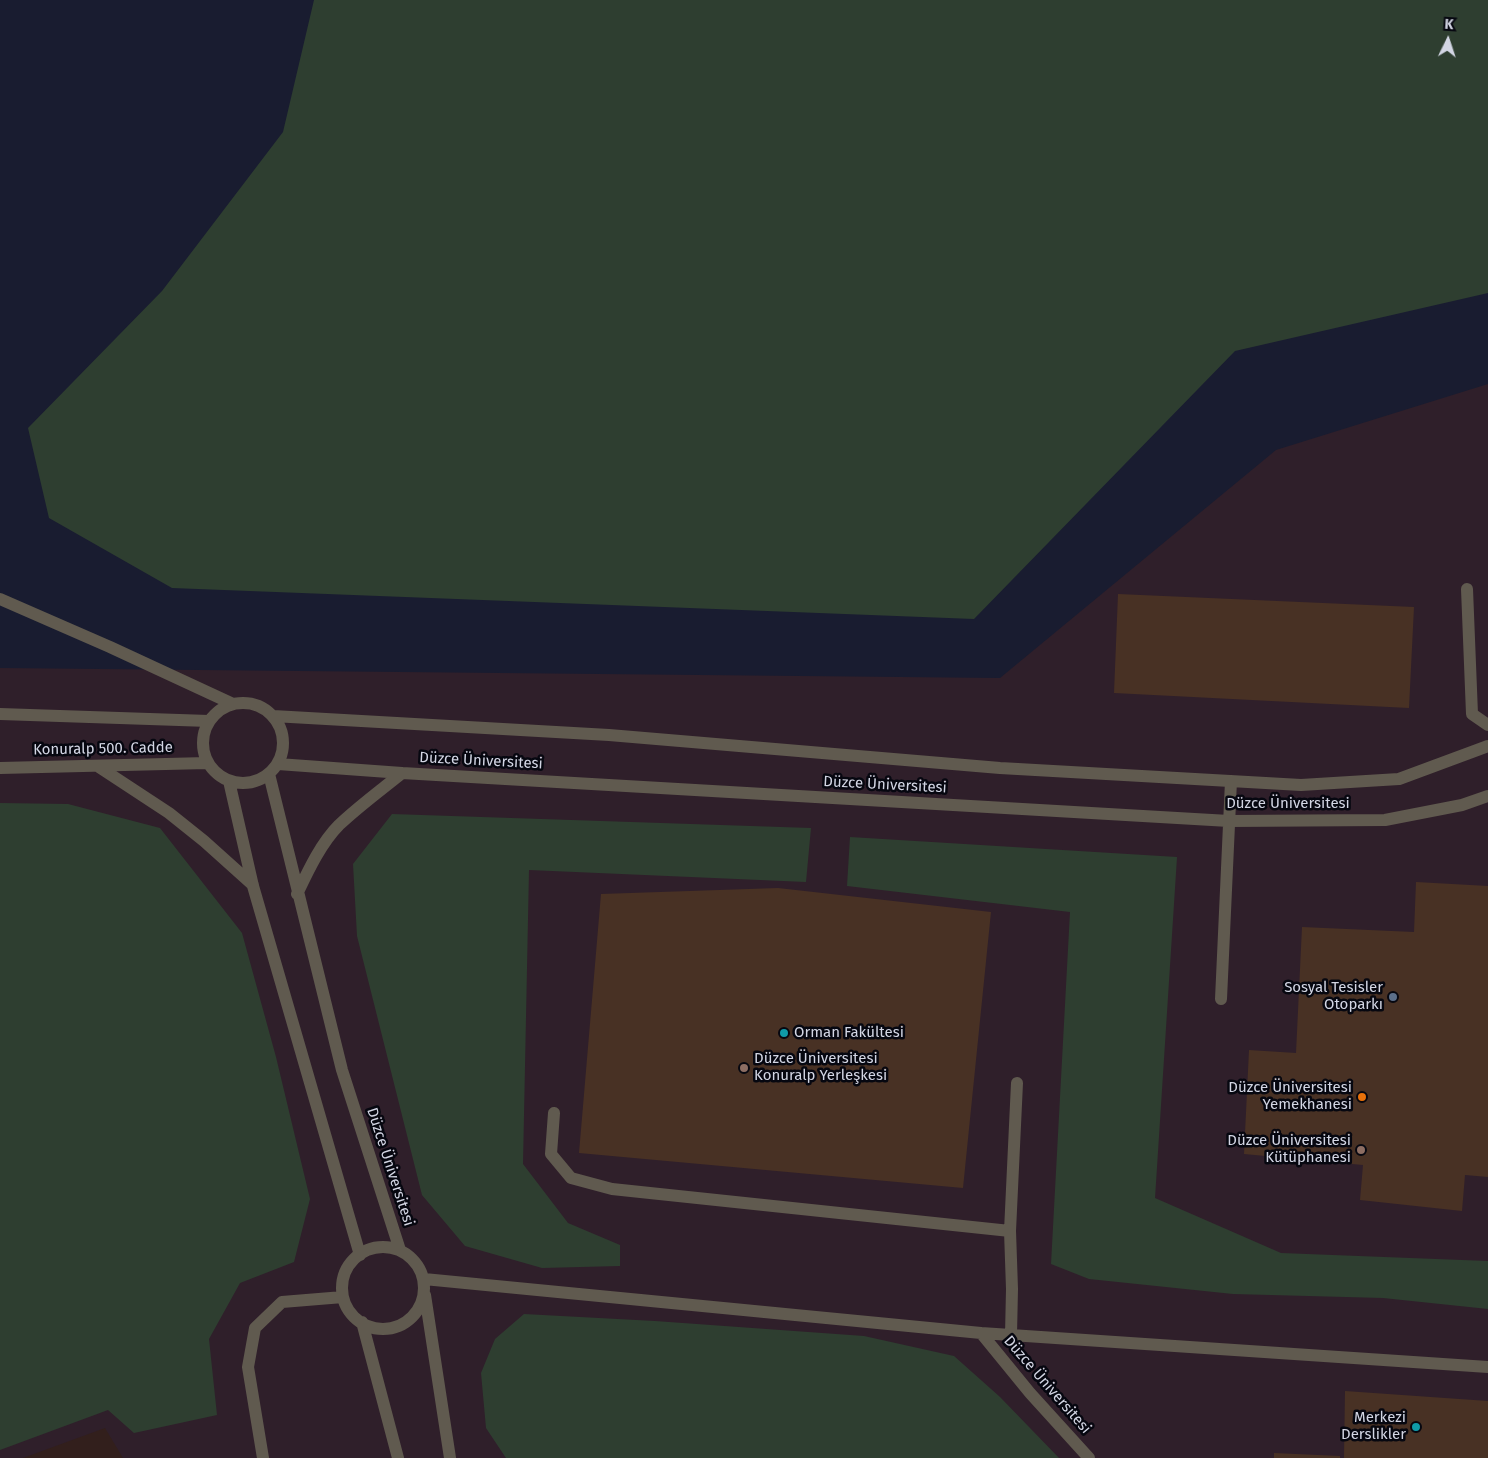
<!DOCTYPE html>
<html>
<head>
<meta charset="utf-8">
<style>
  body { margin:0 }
  #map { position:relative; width:1488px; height:1458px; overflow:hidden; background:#191c30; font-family:"Fira Sans",sans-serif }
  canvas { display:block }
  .north { position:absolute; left:1423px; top:15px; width:50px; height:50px; -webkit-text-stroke:4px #060710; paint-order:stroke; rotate:4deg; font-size:14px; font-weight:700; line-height:20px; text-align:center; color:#d3d6e4 }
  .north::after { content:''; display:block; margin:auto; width:18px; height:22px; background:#d3d6e4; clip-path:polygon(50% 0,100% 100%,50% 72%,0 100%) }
</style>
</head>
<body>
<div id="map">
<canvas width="1488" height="1458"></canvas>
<div class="north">K</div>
</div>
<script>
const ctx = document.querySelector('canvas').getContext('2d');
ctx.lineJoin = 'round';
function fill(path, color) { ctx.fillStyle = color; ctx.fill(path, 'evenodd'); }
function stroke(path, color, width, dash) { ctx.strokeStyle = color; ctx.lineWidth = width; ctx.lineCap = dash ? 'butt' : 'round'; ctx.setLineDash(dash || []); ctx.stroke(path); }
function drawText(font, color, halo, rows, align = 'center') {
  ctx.font = font + ' "Fira Sans",sans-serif'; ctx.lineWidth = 5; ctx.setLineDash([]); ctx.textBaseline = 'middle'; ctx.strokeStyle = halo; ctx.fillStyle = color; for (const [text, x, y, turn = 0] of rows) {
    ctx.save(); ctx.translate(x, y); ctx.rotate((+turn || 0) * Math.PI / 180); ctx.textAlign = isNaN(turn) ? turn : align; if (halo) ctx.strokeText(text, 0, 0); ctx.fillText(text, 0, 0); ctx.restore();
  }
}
const education = new Path2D(`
  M1488,384v1074h-1488v-790l1000,10 276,-228z`);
const medical = new Path2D(`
  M105,1428l18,30h-100z`);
const green = new Path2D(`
  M314,0h1174v293l-253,58 -261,268 -802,-31 -123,-70 -21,-90 134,-137 121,-159z
  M0,803l68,1 92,24 82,105 34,124 34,142 -16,63 -54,21 -31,56 8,76 -83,18 -26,-23 -108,40z
  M392,814l419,14 -5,54 -277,-12 -6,294 45,59 52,22v21l-78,2 -77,-22 -43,-51 -65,-259 -4,-72z
  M850,837l327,20 -22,341 126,55 207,8v48l-105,-11 -150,-4 -144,-15 -38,-15 19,-352 -223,-26z
  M524,1314l131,7 209,15 90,20 46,41 59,61h-553l-20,-30 -5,-55 14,-34z`);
const building = new Path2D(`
  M1118,594l296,13 -5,101 -295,-15z
  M1416,882l72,4v291l-23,-2 -3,36 -102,-11 3,-35 -119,-11 5,-104 47,3 6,-126 112,5z
  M778,888l213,24 -28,276 -384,-35 22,-259z
  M1345,1391l143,10v57h-144z
  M1274,1453l66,3v2h-66z`);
const minor = new Path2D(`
  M1467,589l5,125 16,11
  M0,599l110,48 123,57
  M203 743a40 40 0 1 1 80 0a40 40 0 1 1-80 0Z
  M0,714l209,7
  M273,716l336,19 391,33 301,17 98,-6 89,-33
  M278,764l124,9 827,48 156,-1 77,-15 26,-9
  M99,767l70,46 35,28 49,44
  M0,768l207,-5
  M269,774l73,296 58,180
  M229,781l24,105 107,369
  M297,894c11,-23 24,-51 42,-69 20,-19 42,-35 63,-52
  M1221,999l10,-218
  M554,1113l-3,41 20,24 41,11 398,42
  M342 1288a41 41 0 1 1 82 0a41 41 0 1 1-82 0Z
  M424,1279l557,54 507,34
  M425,1295l25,163
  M362,1322l36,136
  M981,1333l49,60 59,65
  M1011,1335l1,-46 -2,-58 7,-148
  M263,1458l-15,-91 7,-39 27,-26 61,-5`);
const markers = [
  [1393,997,5,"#5c6f8a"],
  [784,1033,5,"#0f9aa8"],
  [744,1068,5,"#8d6e63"],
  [1362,1097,5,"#e8710a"],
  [1361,1150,5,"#8d6e63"],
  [1416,1427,5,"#0f9aa8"]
];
const streetNames = [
  ["Konuralp 500. Cadde",103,749,-1],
  ["Düzce Üniversitesi",481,761,3],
  ["Düzce Üniversitesi",885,785,3],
  ["Düzce Üniversitesi",1288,804],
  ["Düzce Üniversitesi",390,1167,72],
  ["Düzce Üniversitesi",1047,1385,49]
];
const poiNames = [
  ["Sosyal Tesisler",1383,988],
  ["Otoparkı",1383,1005],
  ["Orman Fakültesi",794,1033,"left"],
  ["Düzce Üniversitesi",754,1059,"left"],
  ["Konuralp Yerleşkesi",754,1076,"left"],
  ["Düzce Üniversitesi",1352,1088],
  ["Yemekhanesi",1352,1105],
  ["Düzce Üniversitesi",1351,1141],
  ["Kütüphanesi",1351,1158],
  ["Merkezi",1406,1418],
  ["Derslikler",1406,1435]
];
fill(education, '#2f1f2a');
fill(medical, '#321f1c');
fill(green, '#2e3e30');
fill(building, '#483124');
stroke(minor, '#605a4f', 12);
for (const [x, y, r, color] of markers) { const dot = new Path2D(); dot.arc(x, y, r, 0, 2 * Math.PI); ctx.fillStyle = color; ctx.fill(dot); stroke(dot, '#060710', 2); }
drawText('15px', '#d3d6e4', '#060710', streetNames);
drawText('15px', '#d3d6e4', '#060710', poiNames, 'right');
</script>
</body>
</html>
